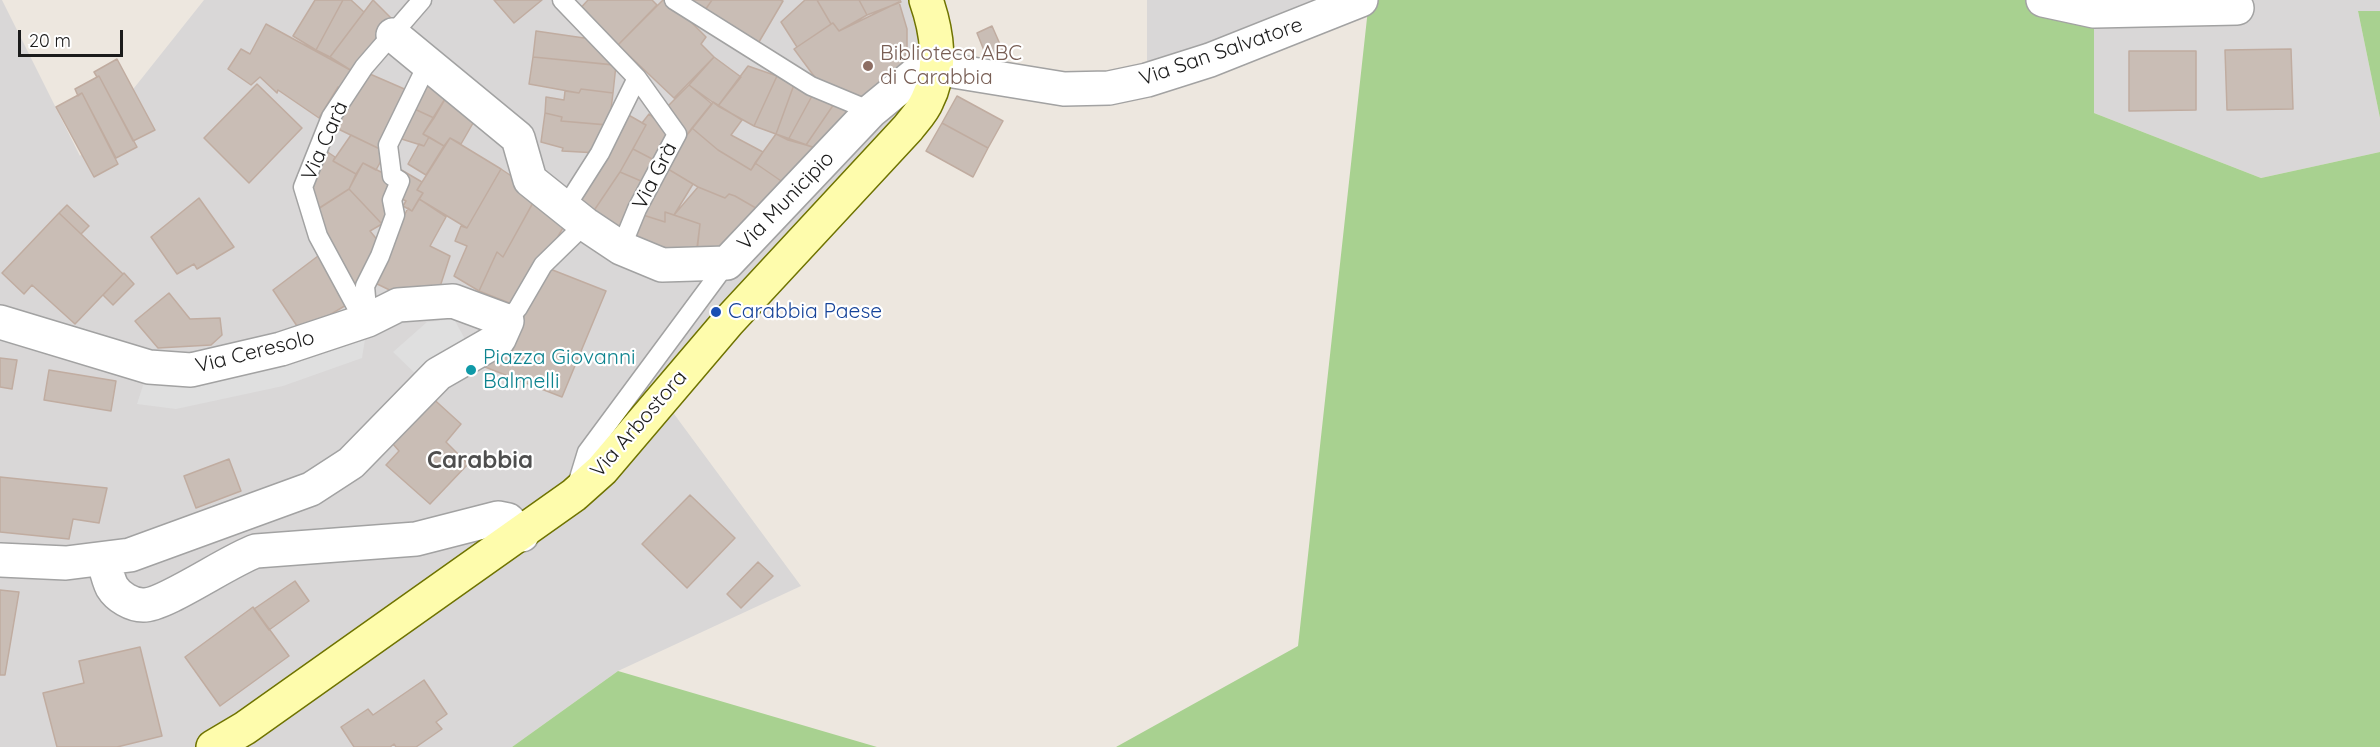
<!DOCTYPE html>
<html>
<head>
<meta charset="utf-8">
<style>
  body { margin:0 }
  #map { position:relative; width:2380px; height:747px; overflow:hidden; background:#ede7df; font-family:Quicksand,sans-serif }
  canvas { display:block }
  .scale { position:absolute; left:18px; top:30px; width:105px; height:27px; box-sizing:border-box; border:3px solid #1b1b1b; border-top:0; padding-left:8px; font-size:18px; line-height:21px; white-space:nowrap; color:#1b1b1b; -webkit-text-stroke:4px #fff; paint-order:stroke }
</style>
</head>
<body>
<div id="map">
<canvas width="2380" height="747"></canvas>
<div class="scale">20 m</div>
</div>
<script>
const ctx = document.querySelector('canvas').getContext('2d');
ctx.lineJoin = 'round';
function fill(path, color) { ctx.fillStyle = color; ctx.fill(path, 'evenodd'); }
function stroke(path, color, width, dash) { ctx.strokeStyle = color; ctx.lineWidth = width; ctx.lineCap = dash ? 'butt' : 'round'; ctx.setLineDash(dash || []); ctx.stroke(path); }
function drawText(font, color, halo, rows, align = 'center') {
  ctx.font = font + ' Quicksand,sans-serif'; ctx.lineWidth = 4.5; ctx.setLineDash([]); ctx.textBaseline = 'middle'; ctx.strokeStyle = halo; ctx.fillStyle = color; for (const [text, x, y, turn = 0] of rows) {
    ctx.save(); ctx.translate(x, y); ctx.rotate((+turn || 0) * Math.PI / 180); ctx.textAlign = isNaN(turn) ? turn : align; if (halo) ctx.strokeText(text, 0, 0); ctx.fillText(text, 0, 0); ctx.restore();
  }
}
const residential = new Path2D(`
  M0,0h2l78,156 124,-156h722l2,101 -265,298 138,187 -183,85 -106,76h-512z
  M1147,0h214l-214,80z
  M2043,0h337v11h-22l22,107v34l-119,26 -167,-65v-102z`);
const forest = new Path2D(`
  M1369,0h674l51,11v102l167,65 119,-26v595h-1264l182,-101z
  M2358,11h22v107z
  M618,671l259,76h-365z`);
const parking = new Path2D(`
  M454,319l19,35 -47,30 -33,-32 34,-30z
  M368,320l-6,38 -79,28 -107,23 -39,-5 12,-37z`);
const building = new Path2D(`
  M315,0h28l-27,50 -23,-14z
  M343,0h8l13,12 -34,45 -14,-7z
  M373,0l23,23 -44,48 -22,-14z
  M494,0h48l-28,23z
  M588,0h64l5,5 -39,40 -18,-19 -4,5 -19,-19z
  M663,0h6l37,37 -5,7 13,13 -40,41 -56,-53z
  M684,0h28l-9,13z
  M712,0h68l3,1 -27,46 -53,-34z
  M805,0h12l14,24 -34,23 -16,-25z
  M817,0h42l8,15 -28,16 -6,-8 -2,1z
  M859,0h41l1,2 -34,13z
  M899,2l8,27v21l-6,16 -41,41 -35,-16 -31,-42 39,-26 6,8z
  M266,24l86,47 -11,17 -3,-1 -19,31 -41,-28 -1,3 -17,-16 -9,8 -23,-16 13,-20 9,5z
  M992,26l11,25 -16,7 -10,-25z
  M536,31l48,7 1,-4 28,31 -80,-8z
  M2291,49l2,60 -66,1 -2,-60z
  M2129,51h67v59l-67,1z
  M533,57l83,8 -3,28 -32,-4 -2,4 -50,-9z
  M714,57l27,20 -23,29 -29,-21z
  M117,59l38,71 -22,11 -34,-65 -2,1 -3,-5z
  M748,66l29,10 -23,50 -36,-20z
  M363,71l46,20 -25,60 -50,-24z
  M99,76l38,71 -21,11 -34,-65 -4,3 -3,-7z
  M777,76l18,6 -19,52 -22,-8z
  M423,79l25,15 -14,24 -26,-12z
  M795,82l21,16 -4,-2 -24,44 -12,-6z
  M257,84l45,44 -53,55 -45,-45z
  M689,85l23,19 -25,31 -21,-27z
  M581,89l32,4 -4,32 -48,-4 1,-4 -17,-4 1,-16 18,3 1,-9 14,2z
  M82,93l36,71 -24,13 -38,-70z
  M448,94l32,17 -19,33 -11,-6 -6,8 -21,-12z
  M812,96l22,8 -28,41 -18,-5z
  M957,96l46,25 -15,27 -46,-25z
  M713,102l29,18 -11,15 32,17 -12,18 -33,-20 -26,-22z
  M834,104l22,8 -35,38 -15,-5z
  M408,106l26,12 -11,16 6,3 -5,9 -32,-10z
  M545,113l17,4 -1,4 45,4 -8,28 -36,-2 1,-3 -22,-6z
  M625,113l21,12 -26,47 -27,40 -18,-10z
  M649,114l24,21 -15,27 -25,-13 13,-24 -4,-2z
  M942,123l46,25 -15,29 -47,-26z
  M692,128l26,22 33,20 4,-7 32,22 -26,26 -26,-15 -6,-2 -4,4 -27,-11 -35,-21z
  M776,134l45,16 -34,35 -32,-22z
  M351,135l33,16 3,-1 -11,20 -13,-7 -7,11 -23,-13z
  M429,137l15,9 -18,29 -18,-11 11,-20 5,2z
  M450,138l51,31 -34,59 -48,-29 4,-6 -6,-3z
  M633,149l25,13 -10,22 -28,-12z
  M326,151l9,6 -2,4 23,13 -7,15 -34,22 -9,-23z
  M363,163l36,18 -17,43 -33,-35z
  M663,166l30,18 -19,31 -9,-3v10l-22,-7z
  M398,168l24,14 -5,8 6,3 -11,18 -9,-5 3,-5 -10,-5z
  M501,169l37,25 -35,63 -6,-5 -18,39 -25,-15 13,-30 -12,-5 6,-15 6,2z
  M620,172l28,12 -24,45 -31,-17z
  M698,187l27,11 4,-4 6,2 26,15 -38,41h-26l3,-28 -26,-9z
  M349,189l33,35 -12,7 13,16 -28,38 -34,-48 -8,-25z
  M536,197l34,19 -53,90 -38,-15 18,-39 6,5z
  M199,198l35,49 -37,22 -3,-5 -17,10 -26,-37z
  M419,199l27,18 -16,29 20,10 -14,43 -34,-3 -31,-15 37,-73 4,3z
  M67,205l22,21 -8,8 -22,-21z
  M665,212l35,12 -4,31 -70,-11 17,-29 22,7z
  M59,213l64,61 -48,50 -43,-39 -8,9 -22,-21z
  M322,253l26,51 -47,28 -28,-42z
  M545,267l61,24 -44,106 -77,-30z
  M124,273l10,11 -21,21 -10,-10z
  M169,293l21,26 30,-1 2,17 -11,10 -53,3 -23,-27z
  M0,358l17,2 -5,29 -12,-2z
  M49,370l67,11 -5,30 -67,-11z
  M428,394l33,30 -15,18 22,22 -38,40 -44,-39 13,-14 -12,-14z
  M229,459l12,32 -45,17 -12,-32z
  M0,477l107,11 -8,35 -26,-4 -4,20 -69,-7z
  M690,495l45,43 -48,50 -45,-44z
  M758,562l15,14 -32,32 -14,-14z
  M295,581l14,20 -40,29 -15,-21z
  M0,590l19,2 -14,83h-5z
  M253,607l36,49 -69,50 -35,-49z
  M140,647l22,89 -45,11h-60l-14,-54 41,-10 -5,-22z
  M424,680l23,34 -11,8 6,7 -26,18h-20l-2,-3 -4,3h-36l-13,-20 27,-18 5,6z`);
const lane = new Path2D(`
  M562,0l75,78 40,56 -40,75 -16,39
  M674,0l137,86 60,25
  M565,208l35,-55 37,-75
  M368,320l-3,-34 15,-30 15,-41 -3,-15 8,-19 -8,-5 -4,-31 39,-80
  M364,321l-46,-85 -15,-49 28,-70 33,-50 58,-67
  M507,321l11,-13 25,-43 42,-41
  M576,488l11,-36 140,-189`);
const street = new Path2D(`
  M2043,0l51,11 143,-3
  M393,35l125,103 12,42 55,44 36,24 41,17 65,-2 144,-152 45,-37 19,-6 129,21 45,-1 38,-8 63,-20 151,-60
  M0,322l149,45 42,3 90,-21 87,-29 30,-15 55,-4 54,20 -8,18 -61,35 -87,89 -40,26 -181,66 -64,8 -66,-3
  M104,561c2,8 4,18 8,26 6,10 20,18 31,18 21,1 86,-45 113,-54l160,-12 82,-21 10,2 14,15`);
const secondary = new Path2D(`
  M213,747l32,-19 329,-233 28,-25 126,-148 180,-194c6,-8 15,-17 19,-27 16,-31 10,-70 -1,-101`);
const markers = [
  [868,66,6,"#8d6e63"],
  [716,312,6,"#1a4fb4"],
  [471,370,6,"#0f9aa8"]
];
const streetNames = [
  ["Via San Salvatore",1221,52,-19],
  ["Via Carà",325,141,-66],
  ["Via Grà",655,176,-63],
  ["Via Municipio",786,201,-46],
  ["Via Ceresolo",255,352,-14],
  ["Via Arbostora",639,424,-49]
];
const educationNames = [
  ["Biblioteca ABC",880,54],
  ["di Carabbia",880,78]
];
const transitNames = [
  ["Carabbia Paese",728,312]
];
const cultureNames = [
  ["Piazza Giovanni",483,358],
  ["Balmelli",483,382]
];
const quarterNames = [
  ["Carabbia",480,461]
];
fill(residential, '#d9d7d7');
fill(forest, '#a8d190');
fill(parking, '#dfdfdf');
fill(building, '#c9bdb5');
stroke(building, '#c0aca0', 1.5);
stroke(lane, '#a2a2a2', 21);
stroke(street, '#a2a2a2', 36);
stroke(secondary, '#6f7300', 36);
stroke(lane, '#fff', 18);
stroke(street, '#fff', 33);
stroke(secondary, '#fefcac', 33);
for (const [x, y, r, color] of markers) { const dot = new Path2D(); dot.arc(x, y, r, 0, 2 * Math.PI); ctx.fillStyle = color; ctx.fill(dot); stroke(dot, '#fff', 2); }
drawText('21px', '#1b1b1b', '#fff', streetNames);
drawText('21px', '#785e54', '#fff', educationNames, 'left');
drawText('21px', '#164399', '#fff', transitNames, 'left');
drawText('21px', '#0d838f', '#fff', cultureNames, 'left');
drawText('bold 24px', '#4e4e4e', '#fff', quarterNames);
</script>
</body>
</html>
